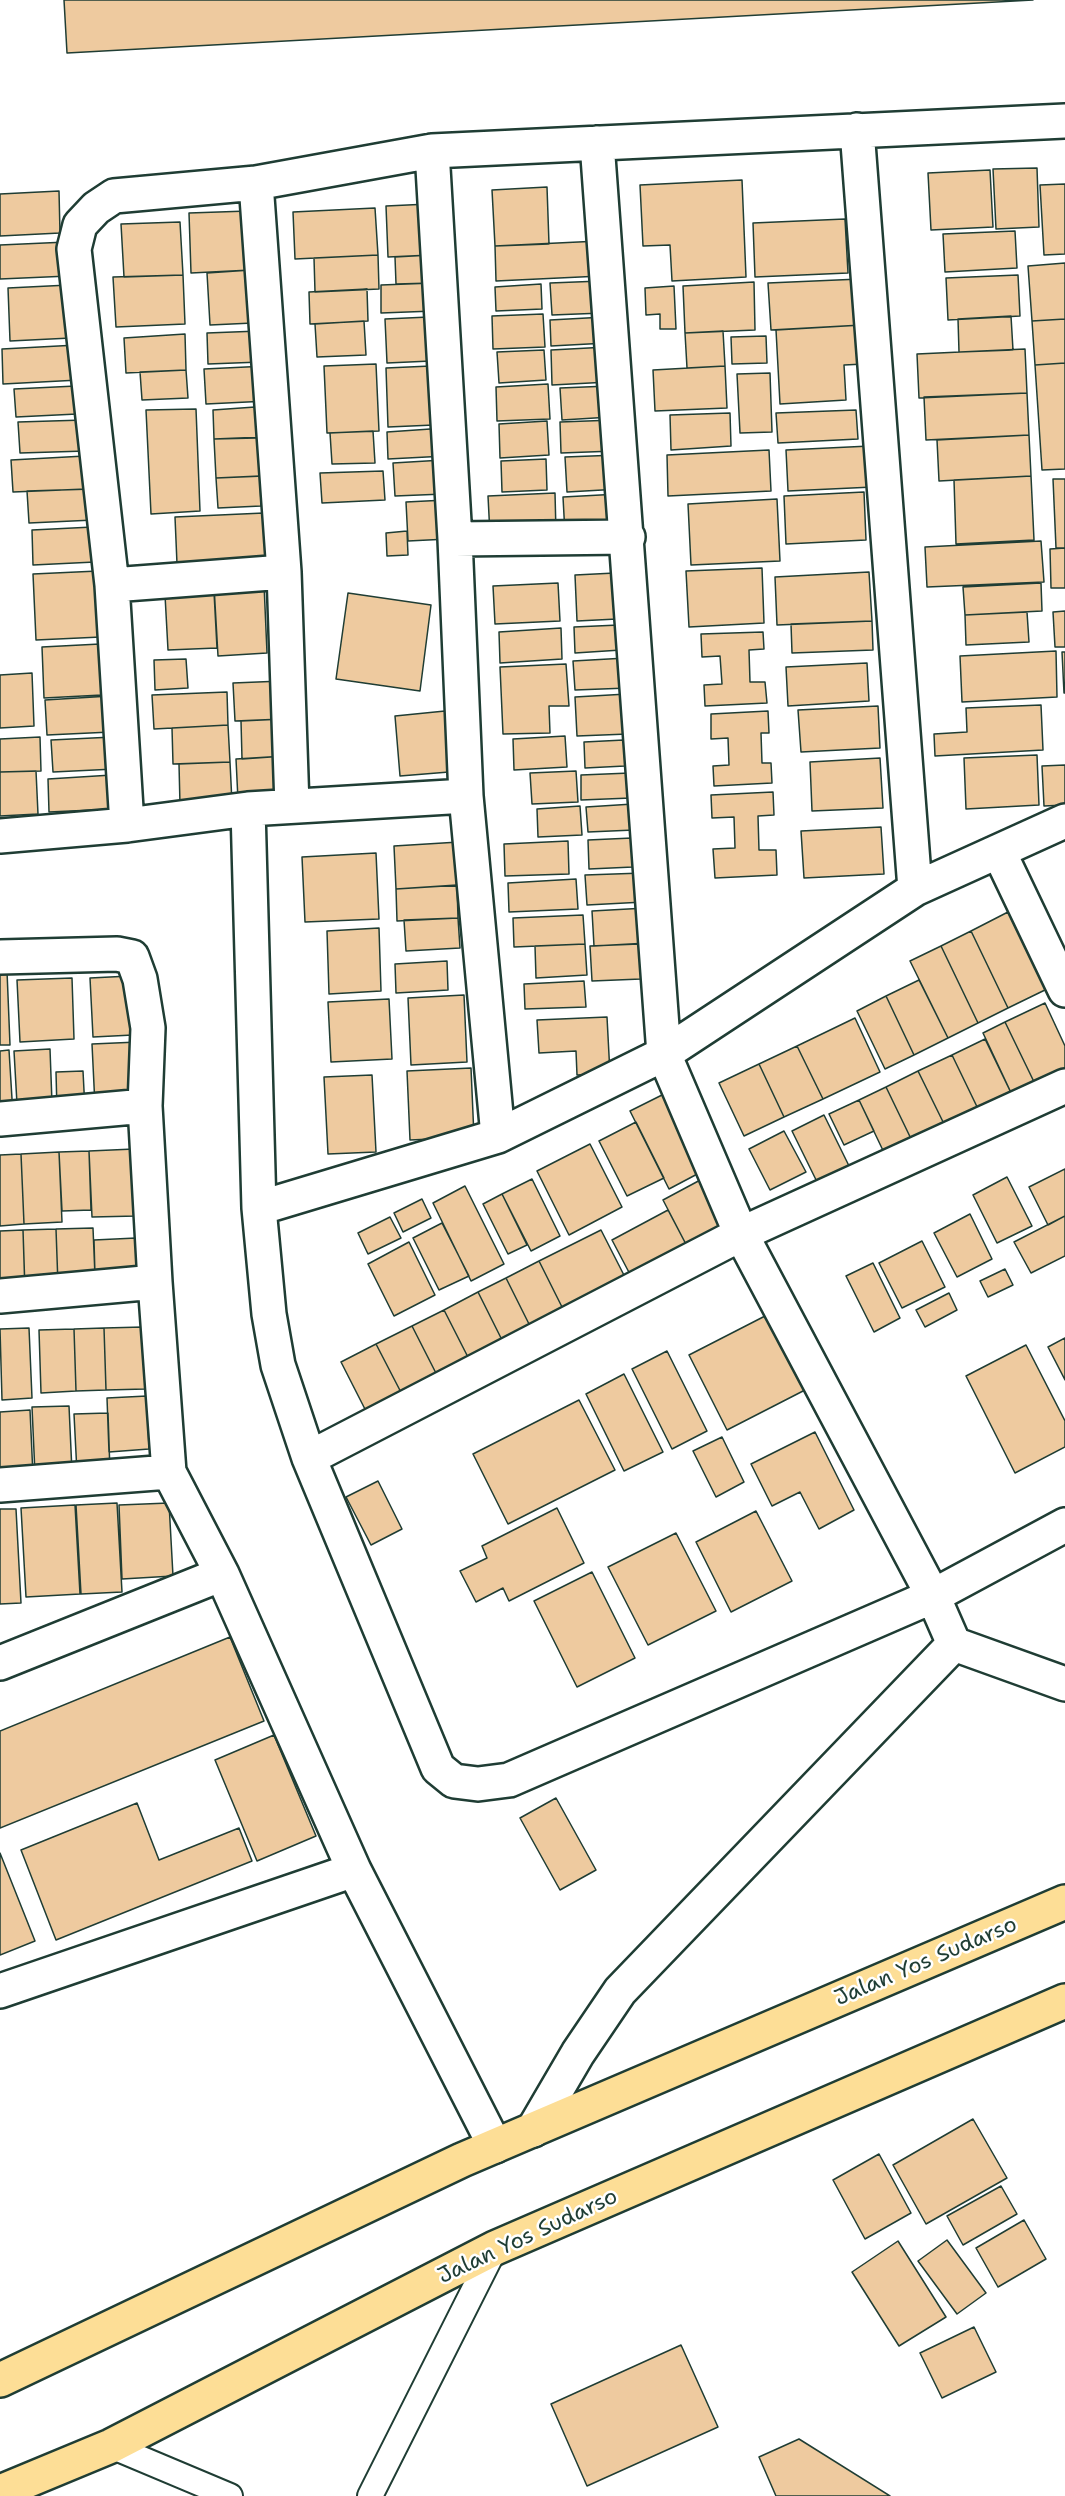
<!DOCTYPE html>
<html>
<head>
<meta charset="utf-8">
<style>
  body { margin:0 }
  canvas { display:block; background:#fff }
</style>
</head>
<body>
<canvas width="1065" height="2496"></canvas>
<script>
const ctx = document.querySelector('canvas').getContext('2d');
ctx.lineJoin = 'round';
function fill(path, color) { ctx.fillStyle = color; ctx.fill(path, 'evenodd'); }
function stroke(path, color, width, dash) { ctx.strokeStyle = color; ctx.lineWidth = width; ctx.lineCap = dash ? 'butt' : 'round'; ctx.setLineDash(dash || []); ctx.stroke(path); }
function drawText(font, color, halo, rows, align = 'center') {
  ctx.font = font + ' "Shantell Sans",sans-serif'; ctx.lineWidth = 5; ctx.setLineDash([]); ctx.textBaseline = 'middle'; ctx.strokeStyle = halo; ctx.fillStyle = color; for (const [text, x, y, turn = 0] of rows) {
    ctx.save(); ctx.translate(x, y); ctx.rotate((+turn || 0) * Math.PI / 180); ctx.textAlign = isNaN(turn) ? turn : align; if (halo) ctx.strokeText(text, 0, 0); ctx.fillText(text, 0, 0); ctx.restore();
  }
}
const building = new Path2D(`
  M64,0h969l-966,53z
  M1037,168l2,59 -43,2 -3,-60z
  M990,170l3,57 -62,3 -3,-57z
  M742,180l4,97 -74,4 -2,-36 -27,1 -3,-61z
  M1065,184v70l-21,1 -4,-70z
  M547,187l2,57 -54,2 -3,-56z
  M59,191l1,42 -60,3v-42z
  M429,204l2,51 -43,2 -2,-51z
  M375,208l3,47 -83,4 -2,-47z
  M248,211l3,59 -60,3 -2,-60z
  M845,219l3,54 -93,4 -2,-54z
  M180,222l3,53 -59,2 -3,-53z
  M1015,231l2,37 -72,4 -2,-38z
  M599,241l2,35 -105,5 -1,-35z
  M67,242l2,34 -69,3v-34z
  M378,255l1,34 -64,3 -1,-34z
  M431,255l2,28 -37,1 -1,-27z
  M1065,263v56l-33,2 -4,-55z
  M251,270l2,53 -43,2 -3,-52z
  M183,275l2,49 -69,3 -3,-50z
  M1018,275l2,41 -72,4 -2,-42z
  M860,279l2,46 -91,5 -3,-47z
  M601,281l2,32 -51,2 -2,-32z
  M754,282l1,48 -70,3 -2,-47z
  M433,283l1,28 -53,2v-28z
  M541,284l1,25 -46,2 -1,-24z
  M69,285l2,53 -61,3 -2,-53z
  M674,286l2,43h-16v-15l-14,1 -1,-27z
  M367,289l1,32 -58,3 -1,-32z
  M543,314l2,33 -52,2 -1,-33z
  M1011,316l2,34 -54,2 -1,-33z
  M429,317l2,44 -44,2 -2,-44z
  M605,317l2,26 -56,3 -1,-26z
  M1065,319v44l-30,2 -3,-44z
  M364,321l2,34 -49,2 -2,-33z
  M862,325l2,39 -20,1 2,35 -66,4 -4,-74z
  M259,331l2,31 -53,2 -1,-31z
  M723,331l2,35 -38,2 -2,-35z
  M185,334l1,36 -60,3 -2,-35z
  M766,336l1,27 -35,1 -1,-27z
  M77,345l2,35 -76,4 -1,-35z
  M607,347l2,35 -57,3 -1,-35z
  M1025,349l2,44 -108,5 -2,-44z
  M544,350l2,30 -47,3 -2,-31z
  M1065,363v106l-23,1 -7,-105z
  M376,364l3,67 -52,2 -3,-67z
  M267,366l1,35 -62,3 -2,-35z
  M431,366l3,59 -46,2 -2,-59z
  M725,366l2,42 -72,3 -2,-41z
  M186,370l2,28 -46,2 -2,-28z
  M770,373l2,59 -32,1 -3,-59z
  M548,384l2,35 -53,2 -1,-34z
  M76,386l1,28 -61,3 -2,-28z
  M609,386l2,31 -49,3 -2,-32z
  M1027,393l2,42 -103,5 -2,-43z
  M255,407l2,31 -43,1 -1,-29z
  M196,409l4,102 -49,3 -5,-104z
  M856,410l2,29 -80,4 -2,-30z
  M730,413l1,33 -60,4 -1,-35z
  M84,420l2,31 -66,2 -2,-31z
  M614,420l1,31 -54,2 -1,-31z
  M547,421l2,34 -49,3 -1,-34z
  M445,428l1,28 -58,3 -1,-27z
  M373,431l2,32 -43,1 -2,-31z
  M1029,435l2,41 -92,5 -2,-41z
  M263,437l1,39 -48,2 -2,-39z
  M870,446l3,41 -85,4 -2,-41z
  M769,450l2,41 -103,5 -1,-41z
  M618,455l2,34 -53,3 -2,-35z
  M85,456l1,33 -73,3 -2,-32z
  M546,459l1,31 -45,2 -1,-31z
  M443,460l1,34 -49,2 -2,-33z
  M383,471l2,29 -63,3 -2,-30z
  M260,476l1,30 -43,2 -2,-30z
  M1031,476l3,64 -78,4 -2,-64z
  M1053,479h12v69h-9z
  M93,489l1,31 -65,3 -2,-32z
  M864,492l2,48 -80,4 -2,-48z
  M555,493l1,39 -66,3 -2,-39z
  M619,494l2,38 -56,2 -2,-37z
  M777,499l3,62 -89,4 -3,-61z
  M446,500l2,39 -40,2 -2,-39z
  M264,513l2,47 -89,4 -2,-47z
  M93,527l2,35 -62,3 -1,-35z
  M407,531l1,24 -21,1 -1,-23z
  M1041,541l3,41 -117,5 -2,-40z
  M1065,548v40h-14l-1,-39z
  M762,568l2,55 -75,4 -3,-56z
  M98,571l3,66 -65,3 -3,-66z
  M869,572l3,49 -95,4 -2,-48z
  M615,573l2,46 -40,2 -2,-46z
  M558,583l2,38 -65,3 -2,-38z
  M1041,583l1,28 -77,4 -2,-28z
  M264,584l3,69 -49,3 -4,-70z
  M214,592l3,56 -49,2 -3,-55z
  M348,593l83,12 -11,86 -84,-12z
  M1065,611v36h-10l-2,-35z
  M1027,612l2,30 -63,3 -1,-30z
  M872,621l1,29 -81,3 -1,-29z
  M619,625l2,25 -46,3 -1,-26z
  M561,628l1,31 -62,4 -1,-31z
  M763,632l1,17 -15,1 1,32h15l2,21 -62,3 -1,-21 18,-1 -2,-28 -18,1 -1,-23z
  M100,644l2,51 -58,3 -2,-51z
  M1056,651l1,46 -95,5 -2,-46z
  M1062,652h3v41h-1z
  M626,658l2,30 -53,2 -2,-29z
  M186,659l2,29 -33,2 -1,-30z
  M867,663l2,38 -81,5 -2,-39z
  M566,664l3,42h-20l1,27 -47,1 -3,-67z
  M32,673l2,53 -34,2v-53z
  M282,681l1,38 -48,2 -2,-38z
  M227,692l1,33 -74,4 -2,-34z
  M627,694l1,40 -51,2 -2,-39z
  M110,696l1,36 -64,3 -2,-35z
  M1041,705l2,45 -108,6 -1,-22 33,-2 -1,-24z
  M878,706l2,42 -79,4 -3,-42z
  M445,711l4,61 -49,4 -5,-60z
  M768,711l1,22h-8l1,30h9l1,20 -58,3 -1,-20 16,-1 -1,-27 -17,1v-25z
  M283,719l2,37 -43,3 -1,-38z
  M228,725l2,37 -57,2 -1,-36z
  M565,736l2,31 -53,3 -1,-31z
  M40,737l1,34 -41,1v-33z
  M113,737l2,32 -62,3 -2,-32z
  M624,740l1,26 -40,2 -1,-26z
  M1037,755l2,50 -73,4 -2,-51z
  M285,756l2,41 -49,3 -2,-41z
  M880,758l3,50 -71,3 -2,-49z
  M230,762l2,41 -52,2 -1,-41z
  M1065,765v40l-21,1 -2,-40z
  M36,771l2,43 -38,2v-44z
  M576,771l2,31 -46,2 -2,-31z
  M630,773l1,25 -50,2v-25z
  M112,775l2,34 -65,3 -1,-33z
  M773,792l1,23 -16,1 1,34h17l1,25 -62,3 -2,-29 22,-1 -1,-31 -22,1 -1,-23z
  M633,804l1,26 -46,2 -2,-25z
  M580,806l2,29 -44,2 -1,-28z
  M881,827l3,47 -80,4 -3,-47z
  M632,838l1,29 -44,2 -1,-29z
  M568,841l1,33 -64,2 -1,-32z
  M459,842l2,43 -65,4 -2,-43z
  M376,853l3,66 -74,3 -3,-65z
  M643,873l1,29 -57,3 -2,-30z
  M576,879l2,30 -69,3 -1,-29z
  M457,885l1,33 -61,3 -1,-32z
  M646,908l2,35 -54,3 -2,-35z
  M1008,912l39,77 -39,19 -37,-77z
  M583,915l2,29 -71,3 -1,-29z
  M458,918l2,30 -54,3 -2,-31z
  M379,928l2,63 -52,3 -2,-63z
  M971,931l37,77 -30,15 -37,-77z
  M585,944l2,31 -51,3 -1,-32z
  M639,944l2,35 -49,2 -2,-35z
  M941,946l37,77 -30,15 -38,-77z
  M447,961l1,29 -52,3 -1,-29z
  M0,971h7l3,74h-10z
  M130,976l3,59 -40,2 -3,-59z
  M72,978l2,61 -54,3 -3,-62z
  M919,980l29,58 -34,17 -28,-59z
  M584,981l2,26 -61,2 -1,-25z
  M464,995l3,67 -56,3 -3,-67z
  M886,996l28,59 -29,14 -28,-58z
  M389,999l3,60 -61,3 -3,-60z
  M1045,1003l20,43v29l-28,13 -32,-66z
  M607,1017l3,57 -33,1 -1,-24 -37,2 -2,-33z
  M855,1018l25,54 -57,27 -26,-53z
  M1005,1022l32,66 -23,11 -31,-66z
  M985,1039l29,60 -33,16 -29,-60z
  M138,1042l3,62 -46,2 -3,-62z
  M797,1046l26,53 -39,18 -25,-53z
  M50,1049l2,54 -35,1 -3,-53z
  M9,1050l4,65 -13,1v-65z
  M952,1055l29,60 -33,17 -30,-61z
  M759,1064l25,53 -40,19 -25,-53z
  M471,1068l3,69 -64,3 -3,-69z
  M83,1071l2,39 -28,1 -1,-39z
  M918,1071l30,61 -33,15 -29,-60z
  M372,1075l4,77 -48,2 -4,-77z
  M886,1087l29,60 -27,14 -29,-61z
  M664,1094l39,77 -34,18 -39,-78z
  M859,1100l15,31 -30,14 -15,-31z
  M824,1115l29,59 -32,16 -29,-59z
  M636,1122l28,56 -37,18 -28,-55z
  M784,1131l22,41 -36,18 -21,-41z
  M590,1144l32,63 -53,28 -32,-64z
  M134,1149l3,67 -45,1 -3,-66z
  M89,1151l2,59 -29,1 -3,-59z
  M59,1152l3,70 -38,2 -3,-70z
  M21,1154l3,70 -24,2v-71z
  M1065,1169v47l-17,9 -19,-38z
  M1007,1177l25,49 -35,17 -24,-48z
  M704,1178l26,51 -41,21 -26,-50z
  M532,1179l28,57 -29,15 -29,-57z
  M465,1186l39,78 -33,17 -38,-78z
  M502,1194l25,51 -19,9 -25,-50z
  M422,1199l9,19 -28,14 -9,-19z
  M668,1210l21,40 -56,30 -21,-40z
  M970,1214l22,45 -35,18 -23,-44z
  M1065,1216v40l-34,17 -17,-31z
  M390,1217l11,21 -33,16 -10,-21z
  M442,1223l27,53 -30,14 -26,-52z
  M93,1228l2,48 -37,9 -2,-56z
  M56,1229l2,56 -33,5 -2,-60z
  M23,1230l2,62 -25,1v-62z
  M601,1230l29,57 -62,32 -29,-58z
  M136,1238l1,36 -42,2 -1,-36z
  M922,1241l23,46 -43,21 -23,-45z
  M409,1242l26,53 -41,21 -26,-52z
  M539,1261l29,58 -33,17 -29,-58z
  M873,1263l27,55 -26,14 -28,-56z
  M1005,1269l8,16 -25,12 -8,-16z
  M506,1278l29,58 -28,14 -29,-58z
  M478,1292l29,58 -34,17 -29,-57z
  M949,1293l8,17 -32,17 -9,-17z
  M444,1310l29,57 -32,16 -29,-57z
  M767,1315l38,75 -78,40 -38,-75z
  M412,1326l29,57 -35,19 -30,-58z
  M143,1327l2,62 -39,1 -2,-62z
  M29,1328l3,70 -30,2 -2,-71z
  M104,1328l2,62 -30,1 -2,-62z
  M74,1329l2,62 -35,2 -2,-63z
  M1065,1338v42l-17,-33z
  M376,1344l30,58 -36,17 -29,-57z
  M1026,1345l39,76v26l-50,26 -49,-97z
  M667,1351l40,80 -35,18 -40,-80z
  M624,1374l39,78 -39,19 -38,-77z
  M147,1396l2,53 -40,3 -2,-54z
  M579,1400l36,70 -107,54 -35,-70z
  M69,1406l3,66 -37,2 -3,-67z
  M30,1410l3,66 -33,2v-66z
  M108,1413l2,59 -33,1 -3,-59z
  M815,1432l39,78 -35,19 -19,-37 -28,14 -21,-42z
  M722,1437l22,45 -28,15 -23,-46z
  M378,1481l24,48 -31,16 -25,-48z
  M117,1503l5,89 -41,2 -5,-89z
  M169,1503l4,73 -51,3 -3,-74z
  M75,1505l5,89 -54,3 -5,-89z
  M557,1508l27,55 -75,38 -6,-13 -27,14 -16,-31 27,-13 -5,-12z
  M0,1509h16l5,94 -21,1z
  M756,1511l36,70 -61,31 -35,-70z
  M676,1533l40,78 -68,34 -40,-78z
  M592,1572l43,86 -58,29 -43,-86z
  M230,1637l34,84 -264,107v-97z
  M274,1735l42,101 -59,25 -42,-101z
  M556,1798l40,72 -36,20 -40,-72z
  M137,1803l22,57 80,-32 13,33 -196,79 -35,-90z
  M0,1853l35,88 -35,14z
  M973,2119l34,59 -81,46 -33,-59z
  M879,2154l32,59 -46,26 -32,-59z
  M1001,2186l16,28 -54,31 -16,-29z
  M1024,2220l22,39 -48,28 -22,-39z
  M947,2240l39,53 -29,21 -39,-53z
  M898,2241l48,76 -47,29 -47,-74z
  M974,2327l22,45 -54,26 -22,-45z
  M681,2345l37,82 -131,59 -36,-82z
  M799,2439l91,57h-114l-17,-39z`);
const service = new Path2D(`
  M111,2446l119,50
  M370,2496l125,-248`);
const minor = new Path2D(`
  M857,130l58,759
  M597,143l67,911 77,180 192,362 21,48 111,40
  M432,151l23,388 11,257 32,340
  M256,183l28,389 8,234
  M455,539l173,-2
  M112,585l172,-13
  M466,796l-218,13 -121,16 -15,-240 -38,-336 6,-24 16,-17 18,-12 142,-13 176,-32 633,-30
  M248,809l11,399 239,-72 166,-82 251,-165 150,-68
  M0,836l127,-11
  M999,852l66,138
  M0,957l117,-3 15,3 8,22 8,49 -3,78 10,176 14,190 53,102 132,296 141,276
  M0,1119l145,-13
  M259,1208l10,106 9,51 31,93 129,310 16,13 24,3 31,-4 424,-184 132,-71
  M0,1296l155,-14
  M309,1458l432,-224 324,-148
  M0,1485l169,-13
  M0,1663l222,-89
  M0,1991l354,-121
  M533,2130l45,-77 42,-62 334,-347`);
const primary = new Path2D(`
  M0,2380l462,-220 603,-258
  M0,2492l111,-46 384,-198 570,-247`);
const streetNames = [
  ["Jalan Yos Sudarso",926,1962,-23],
  ["Jalan Yos Sudarso",528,2237,-25]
];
fill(building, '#eeca9f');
stroke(building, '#1f3d34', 1.5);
stroke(service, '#1f3d34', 28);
stroke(minor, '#1f3d34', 38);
stroke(primary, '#1f3d34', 38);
stroke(service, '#fff', 24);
stroke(minor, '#fff', 33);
stroke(primary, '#fdde96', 33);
drawText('22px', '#1f3d34', '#fff', streetNames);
</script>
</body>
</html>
